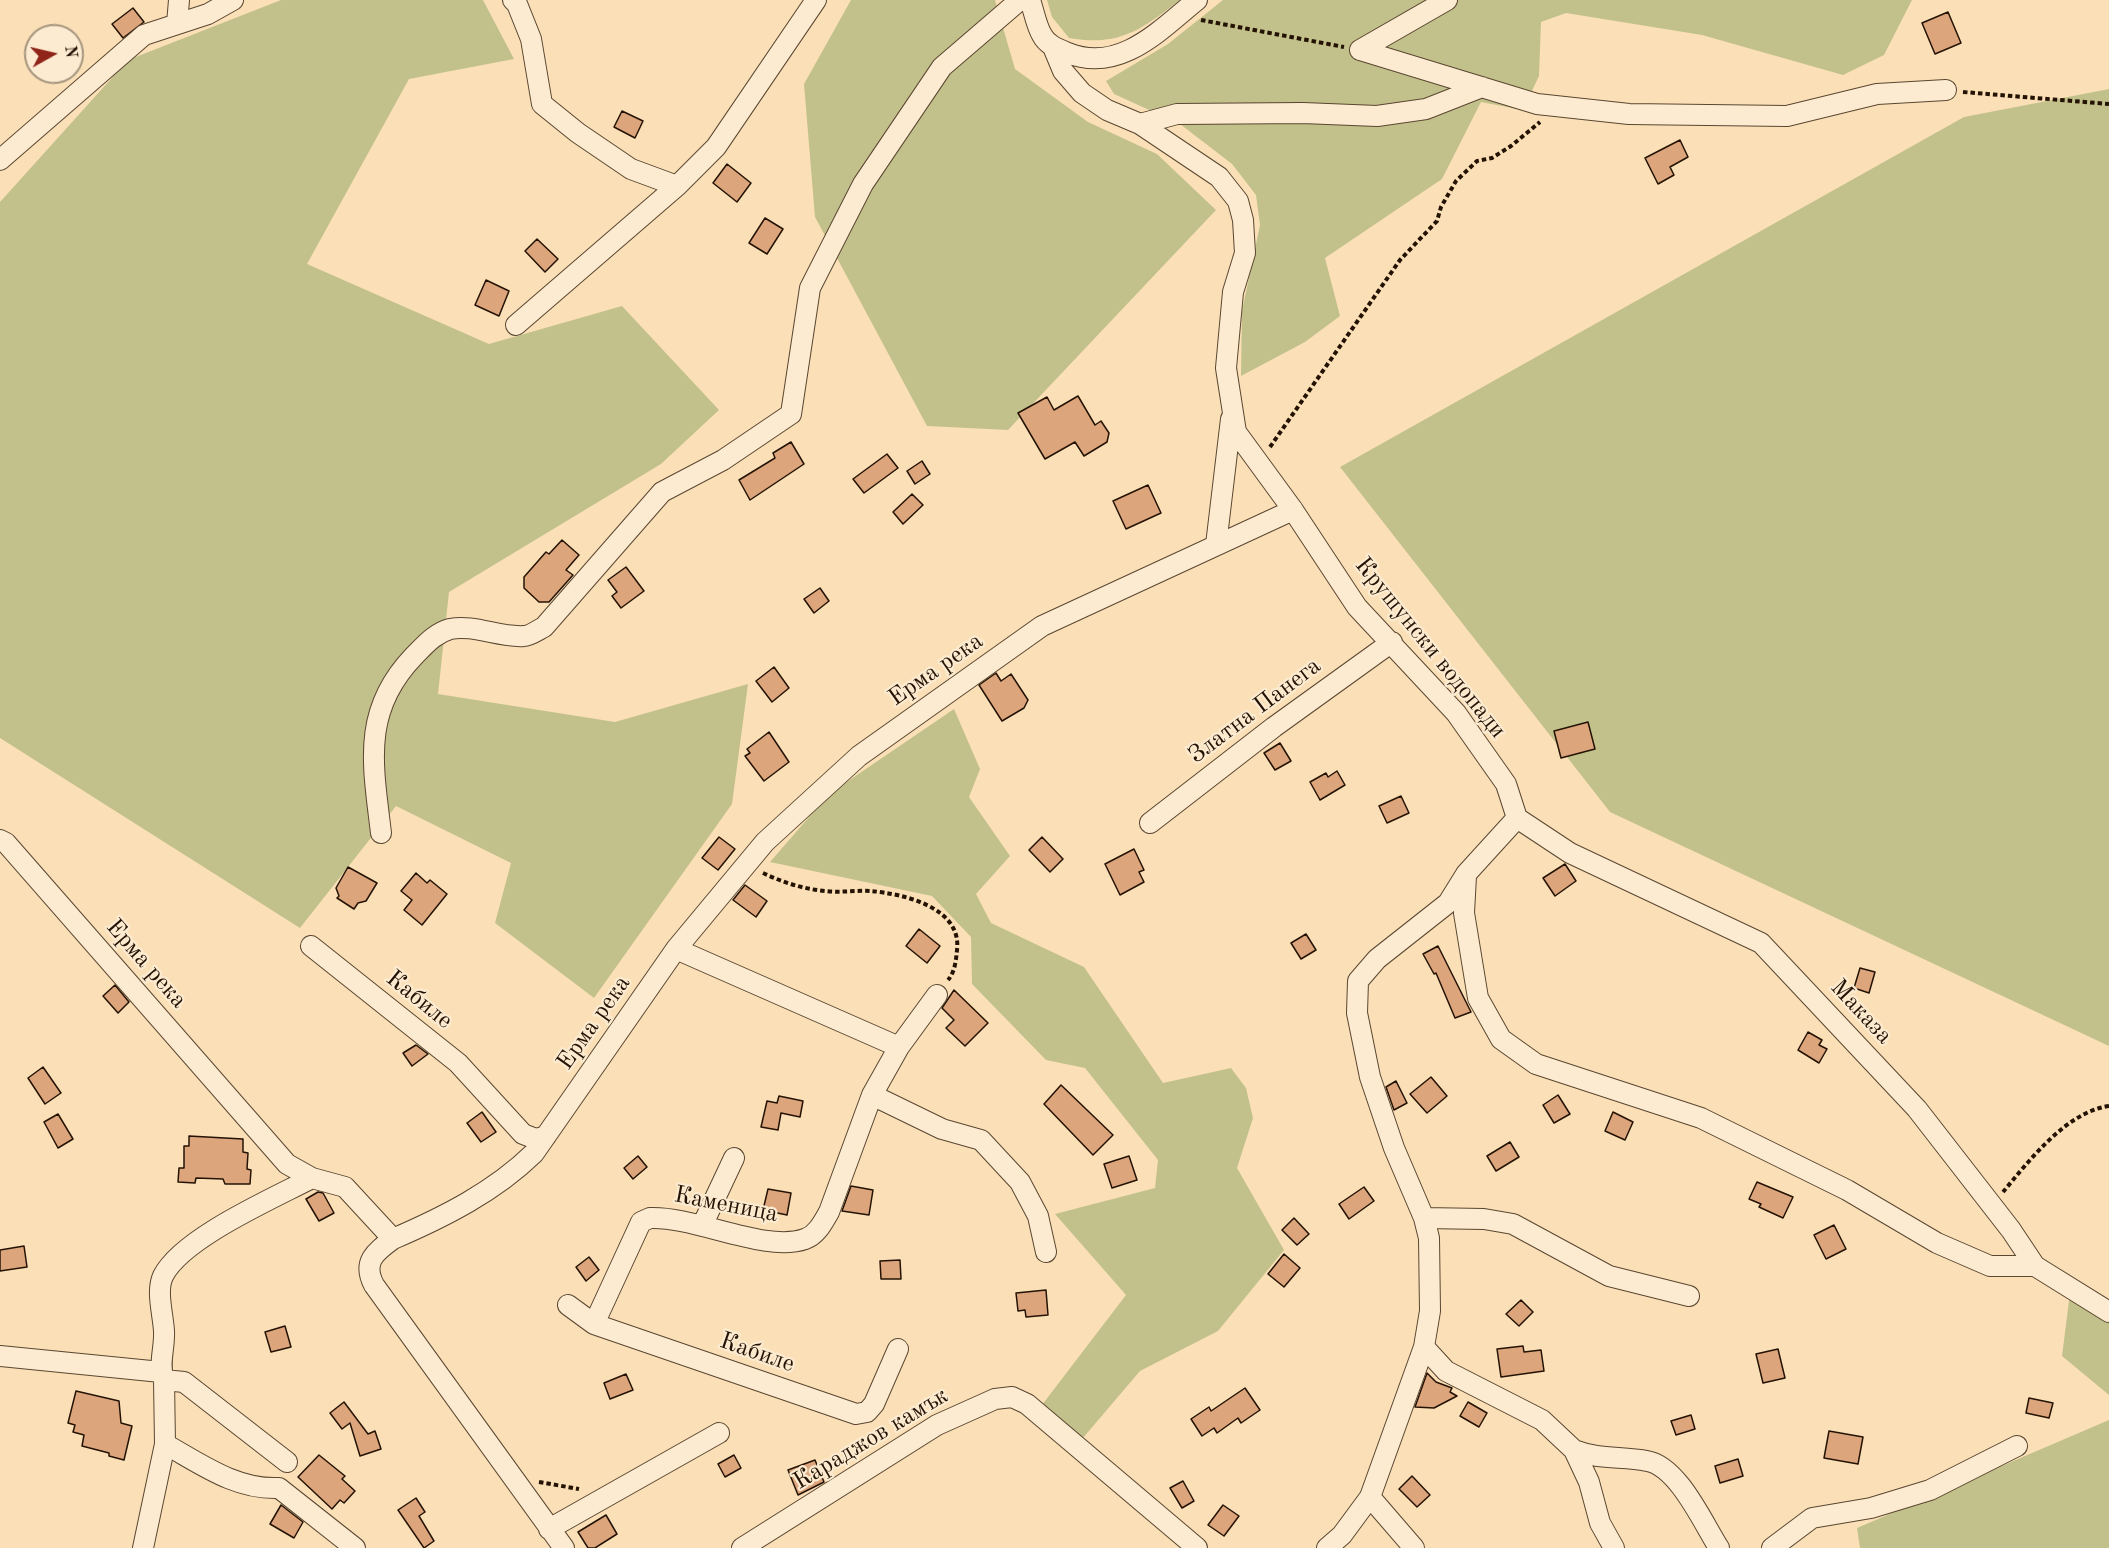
<!DOCTYPE html>
<html>
<head>
<meta charset="utf-8">
<style>
  body { margin:0 }
  #map { position:relative; width:2109px; height:1548px; overflow:hidden; background:#fbe0b7; font-family:"Old Standard TT",serif }
  canvas { display:block }
  .north { position:absolute; left:24px; top:24px; width:60px; height:60px; box-sizing:border-box; background:#fcebd0; border:2px solid #a6957e; border-radius:50%; rotate:82deg; font-size:16px; font-weight:700; line-height:24px; text-align:center; color:#241304 }
  .north::after { content:''; display:block; margin:auto; width:21px; height:27px; background:#8f2418; clip-path:polygon(50% 0,100% 100%,50% 72%,0 100%) }
</style>
</head>
<body>
<div id="map">
<canvas width="2109" height="1548"></canvas>
<div class="north">N</div>
</div>
<script>
const ctx = document.querySelector('canvas').getContext('2d');
ctx.lineJoin = 'round';
function fill(path, color) { ctx.fillStyle = color; ctx.fill(path, 'evenodd'); }
function stroke(path, color, width, dash) { ctx.strokeStyle = color; ctx.lineWidth = width; ctx.lineCap = dash ? 'butt' : 'round'; ctx.setLineDash(dash || []); ctx.stroke(path); }
function drawText(font, color, halo, rows, align = 'center') {
  ctx.font = font + ' "Old Standard TT",serif'; ctx.lineWidth = 4.5; ctx.setLineDash([]); ctx.textBaseline = 'middle'; ctx.strokeStyle = halo; ctx.fillStyle = color; for (const [text, x, y, turn = 0] of rows) {
    ctx.save(); ctx.translate(x, y); ctx.rotate((+turn || 0) * Math.PI / 180); ctx.textAlign = isNaN(turn) ? turn : align; if (halo) ctx.strokeText(text, 0, 0); ctx.fillText(text, 0, 0); ctx.restore();
  }
}
const green = new Path2D(`
  M281,0h202l31,59 -105,20 -102,185 182,80 133,-38 97,104 -58,54 -212,128 -11,102 177,28 133,-38 -16,120 -138,194 -99,-75 16,-60 -115,-57 -96,122 -300,-190v-536l128,-142z
  M851,0h144l20,69 73,53 69,32 59,56 -208,220 -81,-4 -112,-209 -11,-133z
  M1047,0h133c-38,29 -60,47 -111,38l-17,-21z
  M1223,0h689l-28,55 -41,20 -141,-40 -136,-22 -25,9 -2,54 -16,34 -42,-8 -39,77 -117,79 15,58 -35,26 -64,34 1,-65 18,-86 -4,-30 -24,-31 -52,-40 -66,-30 -8,-13 62,-37z
  M2109,89v957l-499,-234 -270,-345 624,-350z
  M954,709l26,60 -11,28 41,59 -34,38 15,29 93,44 79,116 68,-15 15,20 7,30 -16,50 47,82 -66,81 -78,40 -69,81 -36,-38 91,-119 -71,-81 100,-26 3,-28 -73,-92 -39,-8 -74,-76 -1,-47 -39,-41 -162,-34 59,-68z
  M2071,1285l38,27v83l-47,-39z
  M2109,1420v128h-249l-3,-20z`);
const building = new Path2D(`
  M133,8l11,14 -21,16 -11,-14z
  M1948,12l13,31 -26,11 -13,-31z
  M622,111l21,10 -8,17 -21,-11z
  M1680,140l8,17 -18,10 4,8 -16,9 -13,-26z
  M727,164l24,19 -14,19 -24,-19z
  M765,218l18,11 -16,25 -18,-11z
  M537,239l21,20 -13,13 -20,-21z
  M486,280l23,11 -10,25 -24,-11z
  M1078,396l17,29 6,-4 8,12 -2,9 -23,14 -9,-14 -30,17 -27,-46 29,-16 7,13z
  M791,442l13,22 -54,36 -11,-20 36,-22 -2,-5z
  M887,454l11,14 -34,25 -11,-14z
  M922,461l8,13 -15,10 -8,-13z
  M1148,485l13,28 -35,16 -13,-28z
  M912,494l11,11 -20,19 -10,-12z
  M562,540l17,15 -13,15 7,5 -24,27h-10l-15,-14v-11l22,-25 3,2z
  M626,567l18,24 -23,17 -9,-12 5,-4 -9,-12z
  M820,588l9,13 -15,12 -10,-14z
  M774,667l15,21 -17,14 -16,-21z
  M996,673l5,8 10,-7 17,26 -4,8 -22,13 -23,-36z
  M1588,722l7,27 -34,9 -7,-27z
  M769,732l20,30 -25,19 -19,-25 5,-3 -3,-4z
  M1280,743l11,18 -16,9 -11,-17z
  M1337,771l8,14 -25,15 -10,-18 16,-9 2,4z
  M1401,796l8,17 -22,10 -8,-17z
  M719,837l16,12 -17,21 -16,-12z
  M1042,837l21,22 -13,13 -21,-22z
  M1134,849l10,21 -5,2 5,10 -24,13 -15,-31z
  M1565,864l11,17 -21,15 -12,-18z
  M348,867l29,16 -11,18 -8,2 -4,6 -17,-11 2,-2 -3,-8z
  M416,873l11,10 3,-3 17,14 -25,31 -18,-15 8,-10 -11,-9z
  M745,885l22,16 -11,16 -23,-17z
  M919,929l21,17 -13,17 -21,-17z
  M1306,934l10,16 -15,9 -10,-16z
  M1438,946l33,66 -16,6 -19,-45 -2,1 -11,-20z
  M1860,968l15,4 -6,21 -15,-5z
  M115,985l14,17 -11,11 -15,-17z
  M954,990l34,33 -23,23 -19,-18 8,-8 -12,-12z
  M1808,1032l14,8 -3,5 8,4 -8,14 -21,-13z
  M416,1045l12,9 -16,12 -9,-13z
  M43,1067l18,26 -16,11 -17,-26z
  M1431,1077l16,19 -20,17 -17,-19z
  M1396,1081l11,22 -13,7 -8,-23z
  M1061,1085l52,50 -20,20 -49,-51z
  M1558,1095l12,19 -16,9 -11,-18z
  M779,1096l24,5 -3,16 -19,-4 -3,17 -17,-3 6,-26 10,2z
  M482,1112l14,20 -15,10 -14,-19z
  M1613,1112l20,10 -8,18 -20,-9z
  M58,1114l15,25 -15,9 -14,-26z
  M189,1136l54,3v13l5,1 -1,16 4,1 -1,14h-25l-2,-5 -27,-1 -1,5 -17,-1 1,-14h5v-22h5z
  M1510,1142l9,15 -23,14 -9,-15z
  M638,1156l9,11 -14,12 -9,-11z
  M1129,1156l8,24 -25,8 -8,-24z
  M1757,1182l36,15 -10,21 -24,-11 2,-3 -12,-5z
  M851,1186l22,4 -4,25 -27,-4z
  M1364,1187l10,14 -25,18 -10,-15z
  M768,1189l23,4 -4,22 -24,-5z
  M318,1192l5,1 11,20 -15,8 -13,-22z
  M1294,1218l15,16 -12,11 -15,-15z
  M1834,1225l12,24 -20,10 -12,-24z
  M24,1246l3,21 -27,4v-21z
  M1284,1254l16,14 -16,19 -16,-13z
  M589,1257l10,13 -13,11 -10,-14z
  M900,1260l1,19h-20l-1,-18z
  M1046,1290l2,25 -22,2 -1,-7 -7,1 -2,-18z
  M1521,1300l12,12 -14,14 -13,-12z
  M285,1326l6,21 -20,5 -6,-20z
  M1523,1346l1,6 17,-2 3,21 -43,6 -4,-28z
  M1778,1349l7,29 -22,5 -7,-29z
  M1427,1373l9,9 16,6 -2,4 7,4 -23,12 -19,-1z
  M626,1374l7,16 -23,9 -6,-16z
  M1245,1388l15,22 -19,13 -3,-5 -21,15 -3,-5 -12,8 -11,-17 18,-12 2,4z
  M76,1391l43,10 2,22 11,3 -8,34 -15,-4v-3l-27,-7 2,-11 -11,-3 2,-7 -7,-2z
  M2029,1398l24,5 -4,15 -23,-5z
  M344,1402l24,32 7,-3 6,18 -21,7 -10,-33 -8,6 -12,-16z
  M1468,1402l19,11 -8,14 -19,-11z
  M1691,1415l4,14 -19,6 -5,-14z
  M1829,1431l34,6 -5,27 -34,-6z
  M319,1455l26,21 -3,3 13,12 -11,12 -4,-3 -8,9 -34,-32z
  M734,1455l7,13 -16,9 -7,-13z
  M1738,1459l5,17 -23,7 -5,-17z
  M815,1460l9,22 -26,13 -10,-25z
  M1412,1476l18,19 -13,12 -18,-18z
  M1183,1481l11,20 -12,7 -12,-20z
  M416,1498l9,14 -6,4 15,25 -10,7 -26,-38z
  M281,1505l22,17 -9,16 -24,-14z
  M1223,1505l16,11 -15,20 -16,-11z
  M606,1515l11,19 -22,14h-7l-10,-16z`);
const path = new Path2D(`
  M1201,20l143,27
  M1963,92l146,12
  M1270,447l130,-187 37,-39 4,-14 15,-26 21,-20 15,-3 19,-12 29,-24
  M763,873c19,9 40,16 62,18 15,2 31,-1 46,0 32,3 91,16 86,59 -1,10 -2,22 -9,30
  M2003,1192c26,-31 63,-80 106,-86
  M539,1482l40,7`);
const minor = new Path2D(`
  M513,0l4,4 14,35 11,65 36,29 53,36 46,17
  M1030,0c4,11 6,25 12,35 5,10 16,14 26,18 52,21 93,-24 129,-53
  M177,24l2,-24
  M1053,47l10,24 19,22 25,17 33,14 79,53 19,24 5,19 2,33 -12,39 -7,76 10,64 57,78 64,97 99,106 50,71 11,34
  M1360,50l177,54 92,10 158,2 90,-22 69,-4
  M1360,50l87,-50
  M1140,124l37,-10 126,-1 74,3 49,-7 56,-22
  M0,160l144,-125 64,-21 25,-14
  M516,325l161,-139 39,-39 100,-147
  M1216,545l15,-126
  M1517,818l53,35 191,90 156,166 94,121 24,36 74,46
  M1150,823l124,-96 118,-85
  M381,833c-8,-68 -20,-122 33,-177 11,-11 21,-23 36,-27 24,-5 50,9 74,7 6,0 14,-6 20,-9l118,-135 61,-32 68,-46 19,-126 53,-104 79,-117 78,-67
  M0,840l6,3 281,321 25,14 33,9 48,52c51,-22 101,-47 141,-86l142,-204 89,-107 94,-86 183,-130 251,-116
  M1466,876l-2,37 14,85 23,41 35,25 165,54 146,72 90,53 53,23h45
  M311,946l147,117 65,71 13,5 10,-3
  M676,949l223,98 38,-52
  M872,1095l70,34 39,11 39,42 18,34 8,36
  M1424,1218l60,1 29,5 96,52 80,20
  M702,1226l32,-68
  M393,1239c-18,13 -31,23 -19,46l190,263
  M568,1305l26,19 262,90 11,-2 7,-8 24,-55
  M594,1324l47,-102 9,-4c45,-2 115,35 155,21 12,-4 18,-17 24,-27l43,-117 27,-48
  M1424,1347l22,24 96,49 32,30 15,32 11,41 14,25
  M0,1356l161,16
  M164,1380l20,2 103,80
  M165,1444c36,20 71,46 114,44l76,60
  M1574,1450c25,10 48,6 73,11 31,5 56,62 72,87
  M1370,1497l44,51
  M549,1529l170,-96
  M143,1548l22,-104 -1,-64c-6,-16 1,-32 0,-49 -1,-17 -8,-40 -1,-55 19,-38 111,-78 149,-98
  M742,1548l195,-123 58,-26 17,-2 15,7 170,144
  M1327,1548l15,-13 28,-38 54,-150 6,-36 -1,-73 -5,-20 -30,-70 -24,-71 -13,-64 1,-32 19,-22 71,-56 18,-29 51,-56
  M1772,1548l40,-30 59,-10 59,-18 87,-44`);
const streetNames = [
  ["Крушунски водопади",1430,648,51],
  ["Ерма река",936,670,-35],
  ["Златна Панега",1255,711,-37],
  ["Ерма река",146,964,49],
  ["Кабиле",419,1000,39],
  ["Маказа",1861,1012,47],
  ["Ерма река",594,1023,-55],
  ["Каменица",726,1205,11],
  ["Кабиле",757,1353,19],
  ["Караджов камък",871,1439,-31]
];
fill(green, '#c3c18b');
fill(building, '#dca57c');
stroke(building, '#241304', 1.5);
stroke(minor, '#5a4631', 22);
stroke(path, '#241304', 4, [4.5, 3]);
stroke(minor, '#fcebd0', 20);
drawText('24px', '#241304', '#fcebd0', streetNames);
</script>
</body>
</html>
